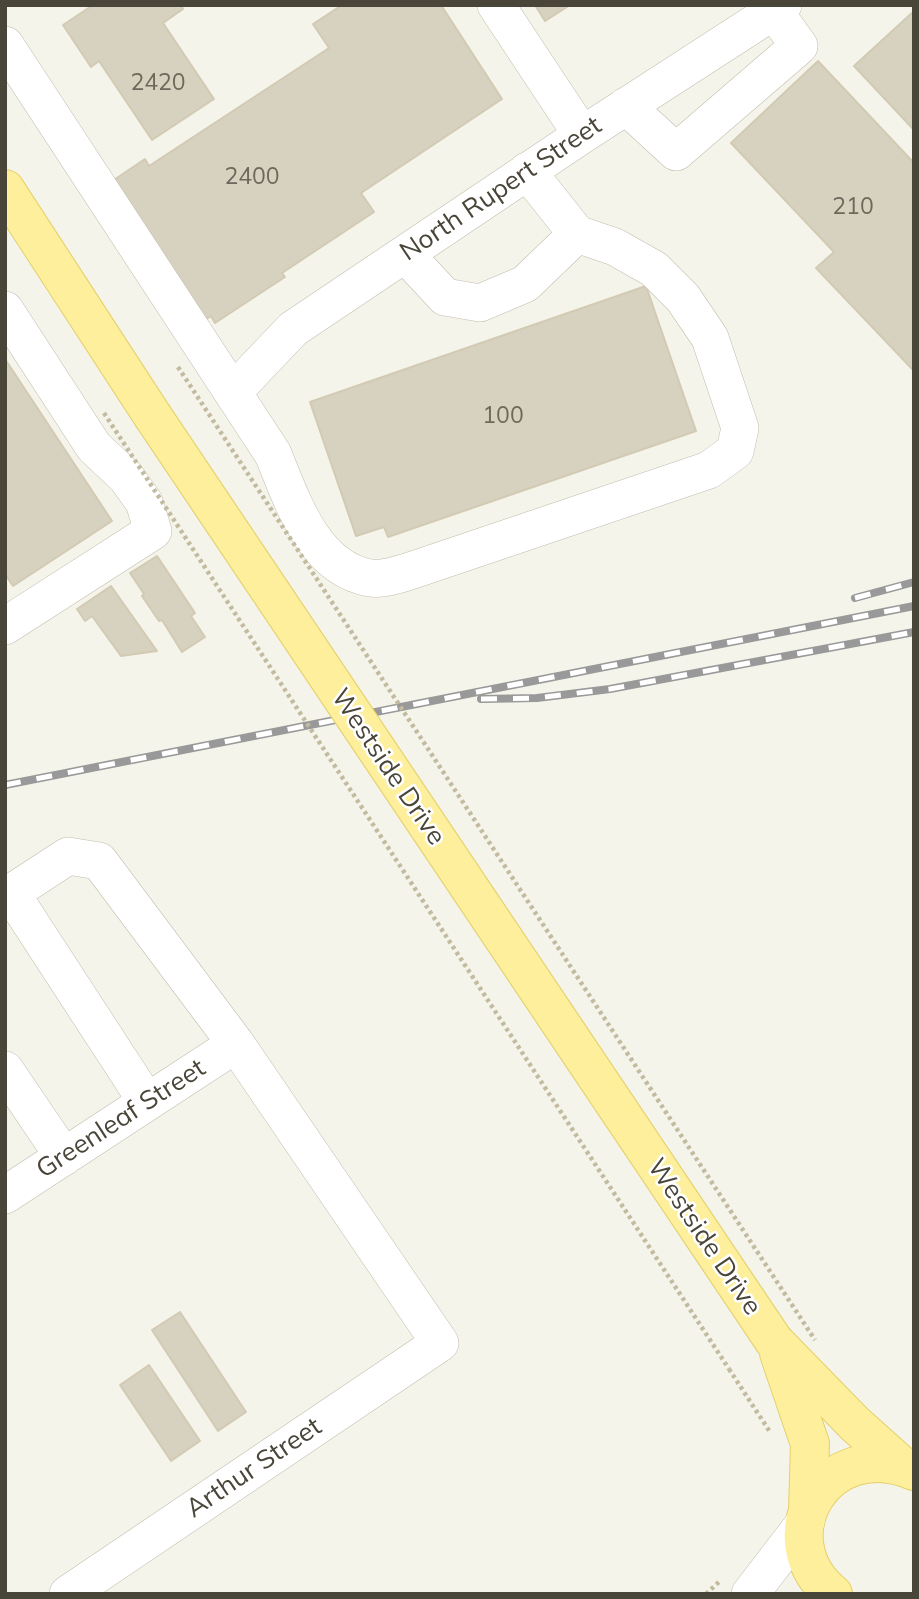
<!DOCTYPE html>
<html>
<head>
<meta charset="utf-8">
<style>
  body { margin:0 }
  #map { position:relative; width:919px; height:1599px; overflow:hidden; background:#f5f4eb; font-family:Mulish,sans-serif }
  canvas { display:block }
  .frame { position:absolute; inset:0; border:7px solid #4a4539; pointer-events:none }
</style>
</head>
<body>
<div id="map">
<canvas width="919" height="1599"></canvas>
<div class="frame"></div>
</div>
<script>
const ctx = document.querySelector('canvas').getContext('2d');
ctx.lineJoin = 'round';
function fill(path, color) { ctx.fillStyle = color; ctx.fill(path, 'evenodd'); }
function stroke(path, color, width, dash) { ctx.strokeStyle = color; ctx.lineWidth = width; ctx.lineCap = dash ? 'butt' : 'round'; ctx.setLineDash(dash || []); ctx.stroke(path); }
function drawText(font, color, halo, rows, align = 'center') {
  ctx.font = font + ' Mulish,sans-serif'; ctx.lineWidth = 5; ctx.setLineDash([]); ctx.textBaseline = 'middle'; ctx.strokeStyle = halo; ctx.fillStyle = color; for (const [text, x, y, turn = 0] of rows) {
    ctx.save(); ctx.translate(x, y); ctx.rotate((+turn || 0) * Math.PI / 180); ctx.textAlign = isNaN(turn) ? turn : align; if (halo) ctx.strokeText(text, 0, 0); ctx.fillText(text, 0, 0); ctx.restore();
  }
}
const building = new Path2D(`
  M93,5h88l2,4 -20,14 51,76 -62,41 -53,-79 -8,6 -28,-42z
  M342,5h99l61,94 -141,94 13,19 -92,61 3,4 -70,46 -4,-7 -17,11 -92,-139 43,-29 4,7 180,-118 -16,-24z
  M535,5h35l-25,16z
  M914,11v119l-60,-64z
  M818,61l96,102v208l-98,-103 18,-16 -103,-109z
  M646,286l50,145 -308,106 -4,-10 -28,9 -46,-134z
  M5,359l107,162 -99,65 -8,-12z
  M157,556l38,57 -4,3 14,21 -23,15 -20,-32 -3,1 -17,-25 2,-2 -14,-21z
  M111,586l46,65 -36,5 -29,-40 -7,5 -8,-12z
  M180,1312l66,100 -28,19 -66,-101z
  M149,1365l51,76 -29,20 -51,-76z`);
const path = new Path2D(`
  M729,1369l41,63
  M706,1594l15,-14`);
const minor = new Path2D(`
  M496,5l86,130
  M5,45l268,409c19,46 40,114 97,124 14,2 30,-4 43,-8l296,-100 26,-19 5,-23 -30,-90 -27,-40 -29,-29 -39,-22 -38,-13 -50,-63
  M626,106l50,46 123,-106 -25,-35
  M405,254l40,43 35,6 45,-19 52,-50
  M5,310l89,137 32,30 18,25 9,29 -148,95
  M233,392l60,-63 289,-194 201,-130
  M11,893l136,209
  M5,897l63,-41 31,5 137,183 204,299 -372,251
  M5,1070l59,87
  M5,1195l231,-151
  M750,1594l56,-73`);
const major = new Path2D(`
  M5,189l147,226
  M774,1341l81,83 48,43
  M779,1353l31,91 -2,66
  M833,1594c-68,-55 -8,-161 81,-123`);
const rail = new Path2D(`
  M855,598l59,-16
  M481,699l56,-1 73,-9 304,-57
  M5,785l909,-179`);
const pathBridge = new Path2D(`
  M178,367l637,973
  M104,413l625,956`);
const majorBridge = new Path2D(`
  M152,415l622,926`);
const numberNames = [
  ["2420",158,83],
  ["2400",252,177],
  ["210",853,207],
  ["100",503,416]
];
const streetNames = [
  ["North Rupert Street",501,189,-34],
  ["Westside Drive",388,767,56],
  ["Greenleaf Street",121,1119,-33],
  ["Westside Drive",704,1237,56],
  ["Arthur Street",254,1468,-34]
];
fill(building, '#d7d1c0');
stroke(building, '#d2cab3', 2);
stroke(minor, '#c1bdad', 38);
stroke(major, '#e4d06b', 40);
stroke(path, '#c3bb9f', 4.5, [3.5, 3.5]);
stroke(minor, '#fff', 37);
stroke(major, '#fdef9c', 38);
stroke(rail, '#999', 8);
stroke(rail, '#fff', 5, [16]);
stroke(majorBridge, '#e4d06b', 40, []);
stroke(pathBridge, '#c3bb9f', 4.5, [3.5, 3.5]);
stroke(majorBridge, '#fdef9c', 38);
drawText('23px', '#6d685b', null, numberNames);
drawText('26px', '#4a4539', '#fff', streetNames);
</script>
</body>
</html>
